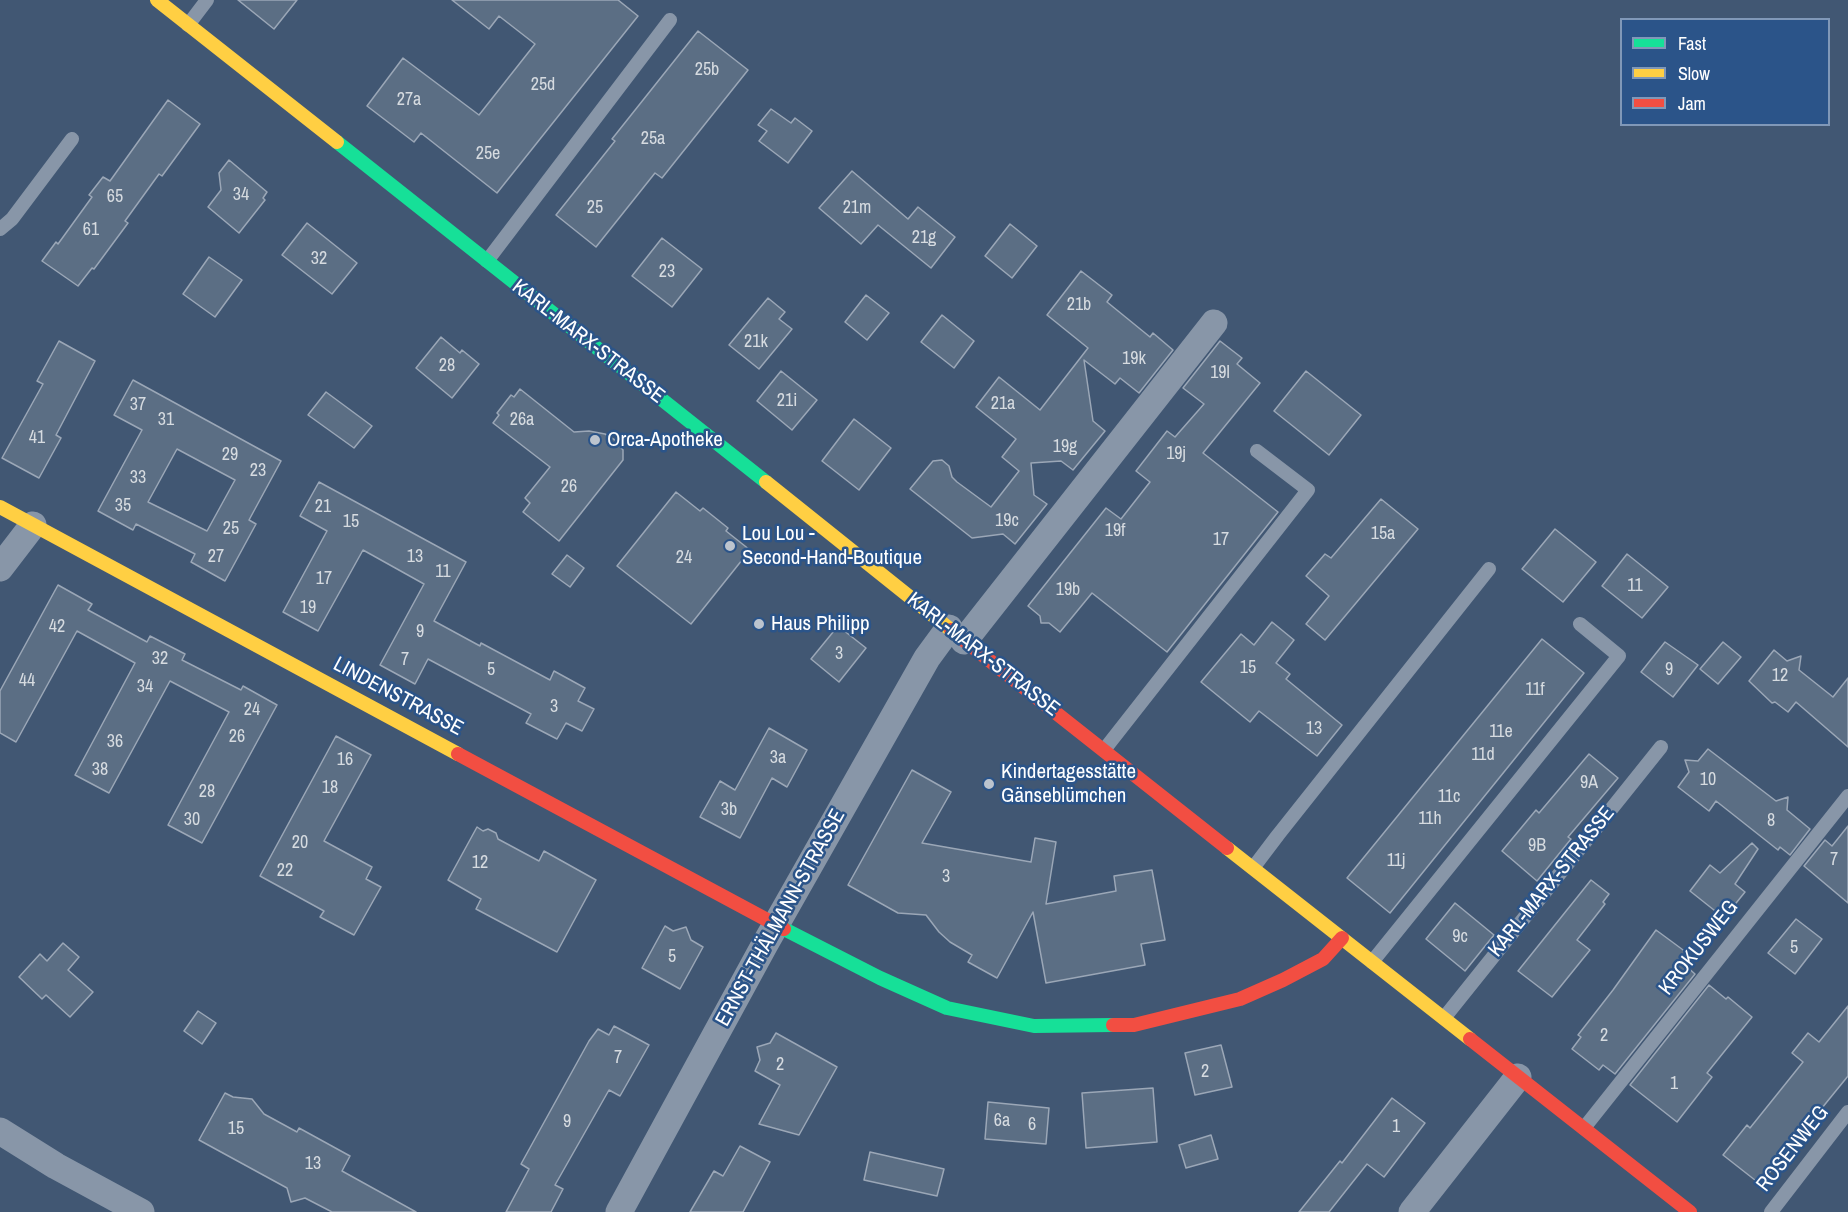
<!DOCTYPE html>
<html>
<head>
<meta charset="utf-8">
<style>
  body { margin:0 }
  #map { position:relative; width:1848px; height:1212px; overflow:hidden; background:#415773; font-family:"Archivo Narrow",sans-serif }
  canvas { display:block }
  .legend { position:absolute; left:1620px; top:18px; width:210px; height:108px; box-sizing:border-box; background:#2b5489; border:2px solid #8098b8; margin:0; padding:8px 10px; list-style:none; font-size:18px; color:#fff }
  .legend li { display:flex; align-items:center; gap:12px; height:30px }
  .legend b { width:30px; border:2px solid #8098b8 }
</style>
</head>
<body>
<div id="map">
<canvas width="1848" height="1212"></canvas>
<ul class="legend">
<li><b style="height:8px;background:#16e098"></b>Fast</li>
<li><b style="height:8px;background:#ffcf43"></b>Slow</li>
<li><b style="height:8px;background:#f24e42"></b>Jam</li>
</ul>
</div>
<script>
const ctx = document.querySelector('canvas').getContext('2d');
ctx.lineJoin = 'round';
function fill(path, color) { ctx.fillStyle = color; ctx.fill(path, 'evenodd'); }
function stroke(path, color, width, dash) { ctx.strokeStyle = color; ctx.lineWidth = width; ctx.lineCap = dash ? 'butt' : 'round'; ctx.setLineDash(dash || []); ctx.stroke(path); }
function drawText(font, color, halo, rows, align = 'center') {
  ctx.font = font + ' "Archivo Narrow",sans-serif'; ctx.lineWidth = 5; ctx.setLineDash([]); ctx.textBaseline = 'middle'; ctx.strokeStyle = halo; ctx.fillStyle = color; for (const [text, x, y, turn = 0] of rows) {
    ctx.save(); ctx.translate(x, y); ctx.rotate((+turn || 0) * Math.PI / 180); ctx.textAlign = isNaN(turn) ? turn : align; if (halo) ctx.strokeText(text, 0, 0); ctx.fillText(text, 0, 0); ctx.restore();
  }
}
const building = new Path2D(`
  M238,0h59l-23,29z
  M452,0h166l20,16 -141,177 -76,-60 -7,9 -47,-36 36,-48 76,57 56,-71 -36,-28 -10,13z
  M698,31l50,39 -86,108 -7,-5 -59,74 -40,-32 59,-74 -3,-2z
  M168,100l32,24 -38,52 -3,-2 -34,47 3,2 -34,46 -2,-1 -14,18 -36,-25 14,-19 2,2 34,-47 -3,-2 14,-18 7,4z
  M771,109l20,14 4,-5 17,13 -24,32 -29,-22 8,-10 -9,-6z
  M229,160l38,32 -4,6 2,2 -26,33 -31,-26 13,-17 -2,-17z
  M852,171l56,48 10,-12 37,30 -24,31 -53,-43 -17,19 -42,-36z
  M307,223l50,40 -25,31 -50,-39z
  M1010,224l27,22 -25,32 -27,-22z
  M662,238l40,31 -30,38 -40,-31z
  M209,257l33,23 -27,37 -32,-23z
  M1081,271l31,24 -5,7 43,35 3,-4 20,17 -34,43 -19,-15 -5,6 -31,-24 9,61 12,10 -32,39 -12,-9 -30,2 3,32 13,9 -32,40 -12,-10 -31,4 -62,-49 23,-28 9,-1 7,6 3,11 5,5 34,25 28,-36 -17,-14 14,-18 -40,-32 23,-30 41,33 48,-62 -41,-33z
  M866,295l23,18 -22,27 -22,-18z
  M768,298l17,14 -6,7 13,10 -33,40 -30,-24z
  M942,315l32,26 -20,27 -33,-26z
  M441,337l19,16 2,-3 17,14 -27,34 -36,-30z
  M59,341l36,20 -39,74 5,3 -22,40 -37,-20 41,-74 -6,-3z
  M1220,341l22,17 -5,6 23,19 -57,70 75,59 -111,140 -75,-59 -32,39 -11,-9h-8l-1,-7 -12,-10 78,-98 15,11 29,-37 -14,-11 31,-40 8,6 29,-33 -21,-16z
  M781,371l36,29 -25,30 -35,-29z
  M1306,371l55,44 -32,40 -55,-44z
  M133,380l148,81 -32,59 7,4 -31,57 -34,-19 4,-8 -59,-30 -3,6 -35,-19 44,-81 -28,-15zM177,449l58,31 -28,51 -59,-29z
  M520,389l54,43 15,-1 16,3 10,6 8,10v10l-64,81 -36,-29 7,-9 -5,-5 25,-31 -57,-44 6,-8 -2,-2 14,-18 3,2z
  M326,392l46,34 -18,22 -46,-33z
  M854,419l37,29 -32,42 -37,-29z
  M319,482l147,80 -32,59 46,25 1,-3 69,37 4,-9 31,17 -7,13 16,8 -12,22 -16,-8 -9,16 -31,-16 5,-9 -103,-55 -13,25 -35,-19 44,-81 -61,-34 -45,81 -35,-19 44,-81 -27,-15z
  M676,492l24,19 3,-3 25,20 -2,3 24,19 -59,74 -74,-58z
  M1381,499l37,30 -93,111 -19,-16 23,-28 -23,-20 19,-22 6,4z
  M1555,529l41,33 -33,40 -41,-33z
  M1627,554l41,33 -26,31 -40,-32z
  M567,555l17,13 -14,19 -18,-13z
  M58,585l34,19 -4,6 59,32 3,-6 35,18 -3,6 59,30 2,-4 34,19 -75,138 -34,-18 61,-113 -59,-31 -61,112 -34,-18 60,-112 -58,-32 -61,111 -16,-9v-42z
  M1272,622l22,18 -18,23 14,11 -4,5 56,46 -25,31 -58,-45 -9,11 -49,-40 40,-48 13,11z
  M838,626l28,22 -27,34 -28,-23z
  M1542,639l42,34 -194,240 -43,-35z
  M1665,642l33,23 -25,32 -32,-25z
  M1723,642l18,15 -23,27 -18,-15z
  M1774,650l13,11 14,-5 -2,14 34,27 15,-19v69l-52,-45 -8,10 -13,-10 -3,1 -23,-22z
  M769,728l38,22 -20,37 -15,-9 -32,60 -40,-21 20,-36 15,9z
  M336,736l35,19 -47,86 48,26 -6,12 15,8 -27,48 -34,-18 4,-6 -64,-35z
  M1708,749l68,52 12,-4 -1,13 23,19 -20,26 -10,-8 -2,3 -62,-49 -7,10 -31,-24 11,-15 -4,-12 13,1z
  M1589,754l29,24 -50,59 3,2 -34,42 -35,-30 34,-41 3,3z
  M912,770l39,22 -29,51 109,19 4,-24 21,4 -10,62 70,-13 -2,-15 38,-6 13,70 -24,4 4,21 -99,18 -13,-71 -36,66 -29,-16 4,-7 -22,-13 -11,-10 -13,-17 -28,-2 -50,-28z
  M1848,826v77l-44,-37 21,-26 7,6z
  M477,827l6,4 5,-2 8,4 2,6 41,22 5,-10 52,29 -39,72 -81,-43 5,-10 -33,-19z
  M1752,843l6,6 -23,35 10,8 -21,26 -34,-27 20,-26 10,8z
  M1591,880l18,14 -6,8 2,2 -28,36 13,10 -38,47 -34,-26z
  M1455,903l39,32 -29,36 -39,-32z
  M1796,919l26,20 -27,35 -27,-21z
  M665,926l8,5 13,-4 5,13 12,7 -23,42 -38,-21z
  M1656,930l38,28 -7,9 8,7 -80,100 -12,-9 -4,5 -27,-21 9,-12 -3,-2 35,-45z
  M63,943l16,14 -11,13 25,22 -23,25 -24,-22 -4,4 -23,-22 21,-23 7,7z
  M1709,985l17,14 2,-2 24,20 -45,56 5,4 -35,45 -47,-37z
  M1848,1006v70l-88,108 -37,-29 24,-30 3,3 53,-66 -11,-9 16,-20 11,9z
  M198,1011l18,12 -14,21 -18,-13z
  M614,1026l35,19 -29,51 -11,-6 -54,95 8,4 -12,23h-45l23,-43 -8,-5 68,-123 9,-12 11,6z
  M776,1033l61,34 -38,68 -40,-11 21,-39 -25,-14 5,-11 -3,-13 13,-4z
  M1221,1045l11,42 -37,8 -10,-42z
  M1153,1088l4,54 -71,6 -4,-55z
  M225,1093l8,4 19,2 12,15 33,18 2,-4 51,28 -8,15 74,41h-84l-27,-14 -14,4 -4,-14 -88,-48z
  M1392,1098l33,25 -41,54 -17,-13 -38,48h-30l41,-51 2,2z
  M988,1102l61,6 -3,36 -61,-5z
  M1211,1135l7,24 -32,9 -7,-23z
  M740,1146l30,16 -27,50h-53l24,-41 9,5z
  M870,1152l74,17 -7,27 -73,-16z`);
const lane = new Path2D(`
  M188,25l19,-25
  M0,229l12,-10 60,-80
  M487,261l183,-241
  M1104,750l204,-260 -51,-39
  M1253,868l25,-33 211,-266
  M1372,962l247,-306 -39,-32
  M1444,1018l217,-271
  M1584,1128l264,-332
  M1771,1212l77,-100`);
const street = new Path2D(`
  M0,568l33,-43
  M964,641l250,-318
  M0,1131l56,35 85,46
  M619,1212l146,-268 162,-286 22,-30
  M1412,1212l106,-135`);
const fast = new Path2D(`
  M337,142l429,340
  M784,929l96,49 67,30 87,18 79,-1`);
const slow = new Path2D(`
  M157,0l180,142
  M766,482l185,148
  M0,507l458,247
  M1227,848l243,191`);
const jam = new Path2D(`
  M951,630l276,218
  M458,754l326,175
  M1113,1025h21l106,-26 43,-19 40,-21 19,-21
  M1470,1039l220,173`);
const markers = [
  [595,440,6,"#bcc4ce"],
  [730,546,6,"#bcc4ce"],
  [759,624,6,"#bcc4ce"],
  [989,784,6,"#bcc4ce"]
];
const numberNames = [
  ["25b",707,70],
  ["25d",543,85],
  ["27a",409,100],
  ["25a",653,139],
  ["25e",488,154],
  ["34",241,195],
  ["65",115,197],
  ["25",595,208],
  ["21m",857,208],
  ["61",91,230],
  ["21g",924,238],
  ["32",319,259],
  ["23",667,272],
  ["21b",1079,305],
  ["21k",756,342],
  ["19k",1134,359],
  ["28",447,366],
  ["19l",1220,373],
  ["21i",787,401],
  ["21a",1003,404],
  ["37",138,405],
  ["31",166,420],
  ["26a",522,420],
  ["41",37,438],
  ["19g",1065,447],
  ["19j",1176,454],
  ["29",230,455],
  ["23",258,471],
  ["33",138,478],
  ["26",569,487],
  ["35",123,506],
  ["21",323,507],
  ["19c",1007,521],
  ["15",351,522],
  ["25",231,529],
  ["19f",1115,531],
  ["15a",1383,534],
  ["17",1221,540],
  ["27",216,557],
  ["13",415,557],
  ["24",684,558],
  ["11",443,572],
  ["17",324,579],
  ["11",1635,586],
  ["19b",1068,590],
  ["19",308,608],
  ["42",57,627],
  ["9",420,632],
  ["3",839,654],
  ["32",160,659],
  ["7",405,660],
  ["15",1248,668],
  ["5",491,670],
  ["9",1669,670],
  ["12",1780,676],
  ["44",27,681],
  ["34",145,687],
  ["11f",1535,690],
  ["3",554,707],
  ["24",252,710],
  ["13",1314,729],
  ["11e",1501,732],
  ["26",237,737],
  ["36",115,742],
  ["11d",1483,755],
  ["3a",778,758],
  ["16",345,760],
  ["38",100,770],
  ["10",1708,780],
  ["9A",1589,783],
  ["18",330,788],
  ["28",207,792],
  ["11c",1449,797],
  ["3b",729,810],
  ["11h",1430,819],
  ["30",192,820],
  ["8",1771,821],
  ["20",300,843],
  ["9B",1537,846],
  ["7",1834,860],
  ["11j",1396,861],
  ["12",480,863],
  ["22",285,871],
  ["3",946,877],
  ["9c",1460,937],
  ["5",1794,948],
  ["5",672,957],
  ["2",1604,1036],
  ["7",618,1058],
  ["2",780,1065],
  ["2",1205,1072],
  ["1",1674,1084],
  ["6a",1002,1121],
  ["9",567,1122],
  ["6",1032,1125],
  ["1",1396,1127],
  ["15",236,1129],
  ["13",313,1164]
];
const streetNames = [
  ["KARL-MARX-STRASSE",588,342,38],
  ["KARL-MARX-STRASSE",983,655,38],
  ["LINDENSTRASSE",398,697,28],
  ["KARL-MARX-STRASSE",1552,882,-51],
  ["ERNST-THÄLMANN-STRASSE",781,918,-61],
  ["KROKUSWEG",1699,948,-52],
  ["ROSENWEG",1793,1149,-52]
];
const poiNames = [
  ["Orca-Apotheke",607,440],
  ["Lou Lou -",742,534],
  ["Second-Hand-Boutique",742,558],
  ["Haus Philipp",771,624],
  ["Kindertagesstätte",1001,772],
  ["Gänseblümchen",1001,796]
];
fill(building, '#5b6e84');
stroke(building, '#9ba7b7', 1.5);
stroke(lane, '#8896a8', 14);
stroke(street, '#8896a8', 27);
stroke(fast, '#16e098', 14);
stroke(slow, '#ffcf43', 14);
stroke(jam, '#f24e42', 14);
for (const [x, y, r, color] of markers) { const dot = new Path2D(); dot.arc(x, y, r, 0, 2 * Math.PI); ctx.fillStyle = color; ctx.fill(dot); stroke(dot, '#2b5489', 2); }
drawText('18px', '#d6dbe0', null, numberNames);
drawText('21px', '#fff', '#2b5489', streetNames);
drawText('21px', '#fff', '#2b5489', poiNames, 'left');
</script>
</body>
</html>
